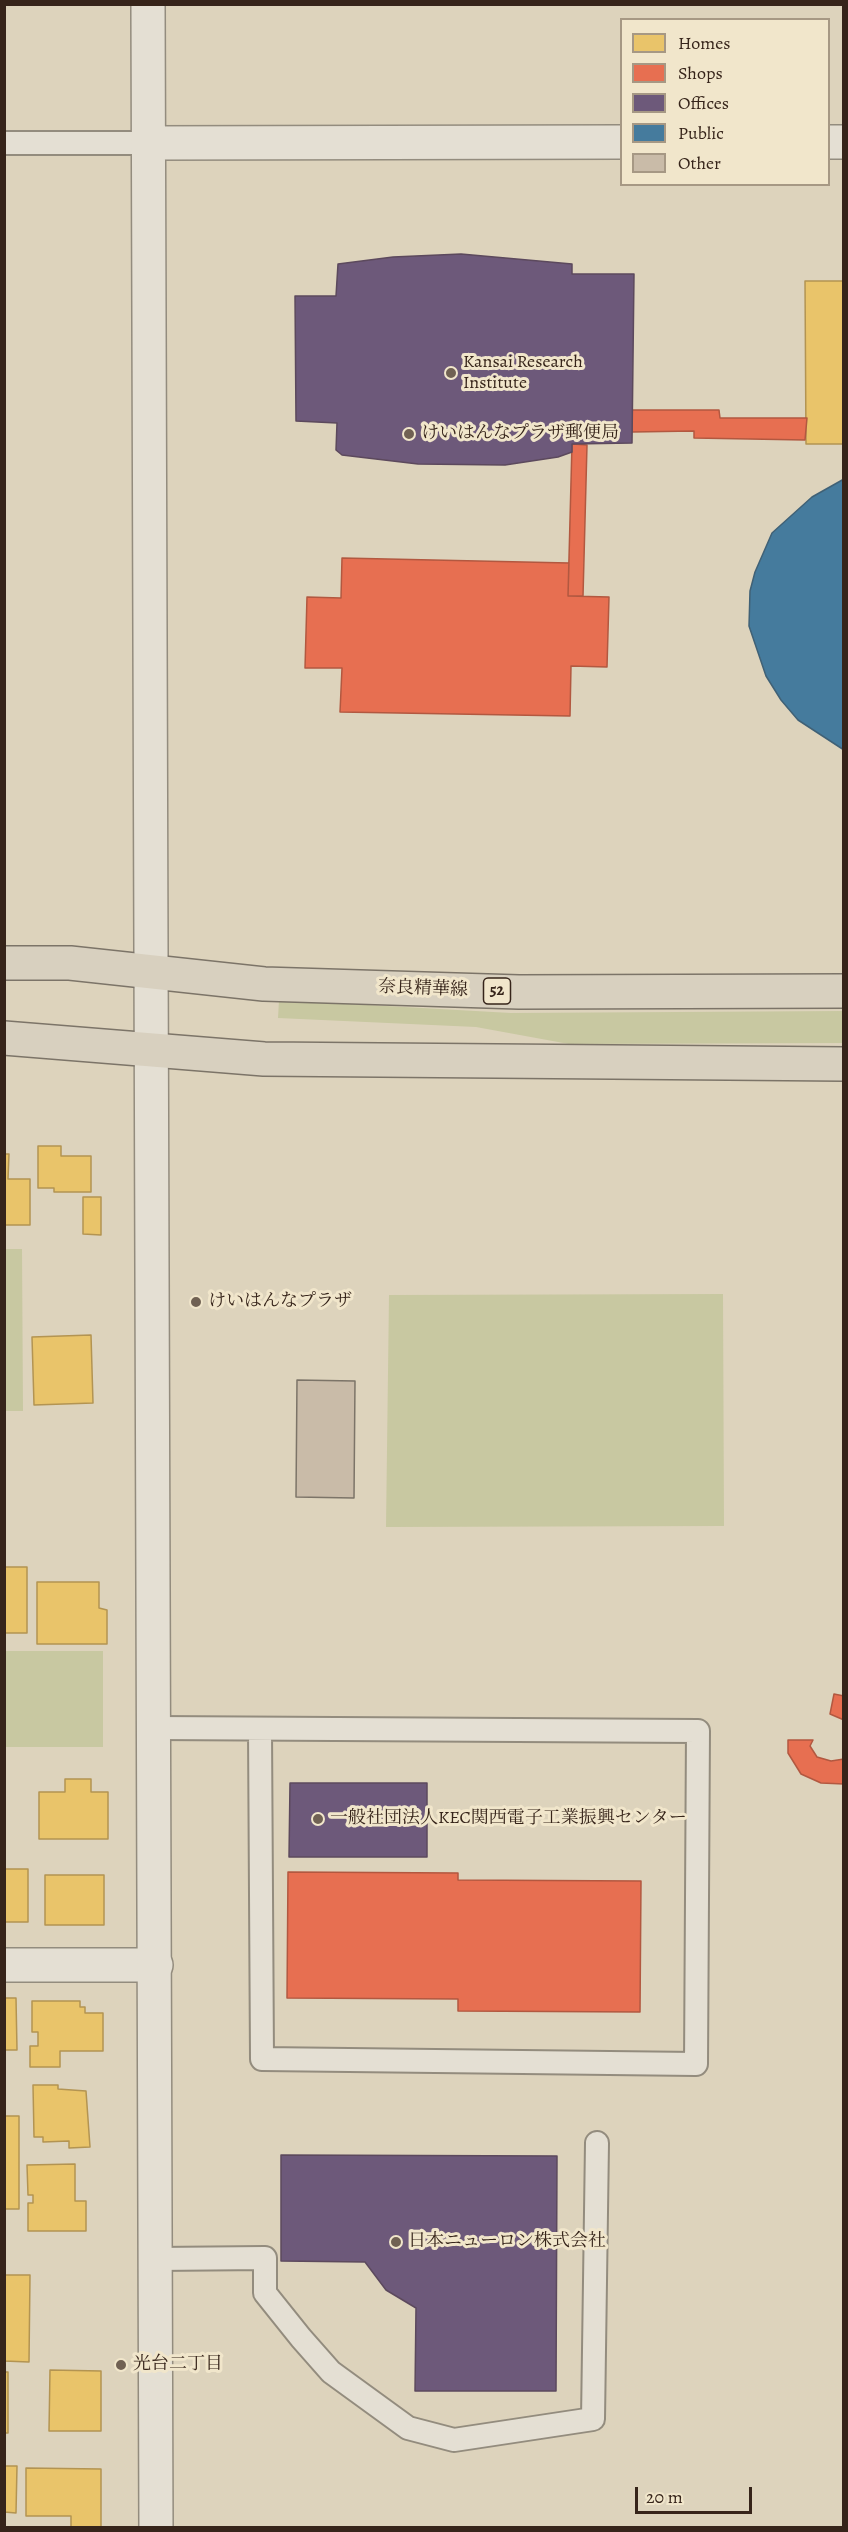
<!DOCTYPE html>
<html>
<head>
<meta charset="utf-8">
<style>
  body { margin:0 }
  #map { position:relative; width:848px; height:2532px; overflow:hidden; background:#ddd3bc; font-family:Alegreya,serif }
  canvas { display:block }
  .frame { position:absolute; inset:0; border:6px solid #36241a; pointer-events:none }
  .legend { position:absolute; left:620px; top:18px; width:210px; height:168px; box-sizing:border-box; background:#f1e6cb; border:2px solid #a69884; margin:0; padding:8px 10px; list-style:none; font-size:18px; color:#36241a }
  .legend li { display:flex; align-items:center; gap:12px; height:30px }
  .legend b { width:30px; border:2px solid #a69884 }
  .scale { position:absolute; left:635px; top:2487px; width:117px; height:27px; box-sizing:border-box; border:3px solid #36241a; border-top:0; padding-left:8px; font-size:18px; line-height:21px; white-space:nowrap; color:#36241a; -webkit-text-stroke:4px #f1e6cb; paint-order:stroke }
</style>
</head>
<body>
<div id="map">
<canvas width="848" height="2532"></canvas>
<div class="frame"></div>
<ul class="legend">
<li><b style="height:16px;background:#e9c46a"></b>Homes</li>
<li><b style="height:16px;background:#e76f51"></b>Shops</li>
<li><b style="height:16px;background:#6d597a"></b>Offices</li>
<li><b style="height:16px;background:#457b9d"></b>Public</li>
<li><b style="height:16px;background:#c9bba8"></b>Other</li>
</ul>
<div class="scale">20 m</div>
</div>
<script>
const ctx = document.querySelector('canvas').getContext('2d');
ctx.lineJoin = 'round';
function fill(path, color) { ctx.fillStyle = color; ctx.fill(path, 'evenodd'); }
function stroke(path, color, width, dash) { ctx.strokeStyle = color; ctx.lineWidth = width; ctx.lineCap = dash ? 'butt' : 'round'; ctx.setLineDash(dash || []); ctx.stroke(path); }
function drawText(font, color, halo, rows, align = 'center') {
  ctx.font = font + ' Alegreya,"Noto Serif JP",serif'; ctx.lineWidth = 6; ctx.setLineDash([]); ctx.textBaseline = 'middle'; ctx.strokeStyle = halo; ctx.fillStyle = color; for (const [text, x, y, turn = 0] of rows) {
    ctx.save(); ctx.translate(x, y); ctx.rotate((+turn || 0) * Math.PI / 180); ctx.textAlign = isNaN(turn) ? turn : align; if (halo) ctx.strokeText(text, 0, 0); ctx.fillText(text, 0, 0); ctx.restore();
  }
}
const green = new Path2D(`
  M279,1000l232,13 332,-2 1,32 -275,1 -93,-17 -198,-9z
  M4,1249h18l1,162h-18z
  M723,1294l1,232 -338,1 3,-232z
  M5,1651h98v96h-98z`);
const homes = new Path2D(`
  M805,281h39v163h-38z
  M38,1146h23v10h30v36h-37v-4h-16z
  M4,1154h5l-1,25h22v46h-26z
  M83,1197h18v38l-18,-1z
  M91,1335l2,68 -59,2 -2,-68z
  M4,1567h23v66h-23z
  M37,1582h62v26l8,2v34h-70z
  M65,1779h26v13h17v47h-69v-47h26z
  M4,1869h24v53h-24z
  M45,1875h59v50h-59z
  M4,1998h12l1,52h-13z
  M32,2001h48v6h5v6h18v38h-43v16h-30v-21h8v-14h-6z
  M33,2085h25v4l28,2 4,56 -21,1v-7l-26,1v-5h-9z
  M4,2116h15v93h-15z
  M75,2164v37h11v30h-58v-28h5v-8h-5l-1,-30z
  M4,2275h26l-1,87 -25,-1z
  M50,2370l51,1v60h-52z
  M4,2372h4v61h-4z
  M4,2466h13l-1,47 -12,-1z
  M26,2468l75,1v59h-30v-12h-45z`);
const shops = new Path2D(`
  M632,410h87l1,8h87l-2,22 -111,-2v-7l-62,1z
  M572,444l15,1 -4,151h-15z
  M342,558l227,5 -1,33 41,1 -2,70 -36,-1 -1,50 -230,-4 2,-44h-37l2,-71 34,1z
  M834,1694l10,2v24l-14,-6z
  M788,1740h25l-3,6 7,11 14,4 13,-2v25l-23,-1 -20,-9 -13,-21z
  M288,1872l170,1v7l183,1 -1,131 -182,-1v-12l-171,-1z`);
const offices = new Path2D(`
  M461,254l111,10v10h62l-2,169 -60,1v8l-14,5 -53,8 -87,-1 -76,-9 -6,-5 1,-27 -41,-2 -1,-125h41l2,-32 55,-7z
  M290,1783h137v74h-138z
  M281,2155l276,1 -1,235h-141l1,-83 -30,-18 -21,-28 -84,-1z`);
const public = new Path2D(`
  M844,479v271l-46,-30 -17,-20 -15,-24 -17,-50 1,-35 5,-19 17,-39 40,-36z`);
const building = new Path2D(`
  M297,1380l58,1 -1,117 -58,-1z`);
const service = new Path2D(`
  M4,143h145
  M155,1728l543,3 -2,333 -434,-5 -2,-329
  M156,2259l109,-1v35l36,45 30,34 77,56 46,12 139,-21 4,-276`);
const minor = new Path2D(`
  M4,1965h152`);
const tertiary = new Path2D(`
  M148,4l8,2524
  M828,142h16
  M149,143l473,-1`);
const primary = new Path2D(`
  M4,963h66l194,21 255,8 325,-1
  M4,1038l260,21 580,5`);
const markers = [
  [451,373,6,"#706153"],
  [409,434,6,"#706153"],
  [196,1302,6,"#706153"],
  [318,1819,6,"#706153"],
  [396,2242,6,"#706153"],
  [121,2365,6,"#706153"]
];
const shields = [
  [497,991,27]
];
const shieldNames = [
  ["52",497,991]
];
const poiNames = [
  ["Kansai Research",463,363],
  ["Institute",463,384],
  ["けいはんなプラザ郵便局",421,434],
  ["けいはんなプラザ",208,1302],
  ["一般社団法人KEC関西電子工業振興センター",330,1819],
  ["日本ニューロン株式会社",408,2242],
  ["光台二丁目",133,2365]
];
const streetNames = [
  ["奈良精華線",423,989,2]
];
fill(green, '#c8c8a1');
fill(homes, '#e9c46a');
stroke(homes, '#b39452', 1.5);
fill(shops, '#e76f51');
stroke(shops, '#b25840', 1.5);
fill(offices, '#6d597a');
stroke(offices, '#5c495d', 1.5);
fill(public, '#457b9d');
stroke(public, '#406176', 1.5);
fill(building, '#c9bba8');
stroke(building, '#7c7468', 1.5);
stroke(service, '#938c7e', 26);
stroke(minor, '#938c7e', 36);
stroke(tertiary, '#938c7e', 36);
stroke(primary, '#7c7468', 36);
stroke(service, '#e4dfd3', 22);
stroke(minor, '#e4dfd3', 33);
stroke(tertiary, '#e4dfd3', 33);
stroke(primary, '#d8d0bf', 33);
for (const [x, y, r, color] of markers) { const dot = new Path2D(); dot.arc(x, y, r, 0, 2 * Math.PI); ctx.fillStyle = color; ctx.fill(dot); stroke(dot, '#f1e6cb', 2); }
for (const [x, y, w] of shields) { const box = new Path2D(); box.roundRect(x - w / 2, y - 13, w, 26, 4.5); ctx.fillStyle = '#f1e6cb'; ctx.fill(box); stroke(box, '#36241a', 1.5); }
drawText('bold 16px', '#36241a', null, shieldNames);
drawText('18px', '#36241a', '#f1e6cb', poiNames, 'left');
drawText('18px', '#36241a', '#f1e6cb', streetNames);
</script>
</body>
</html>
